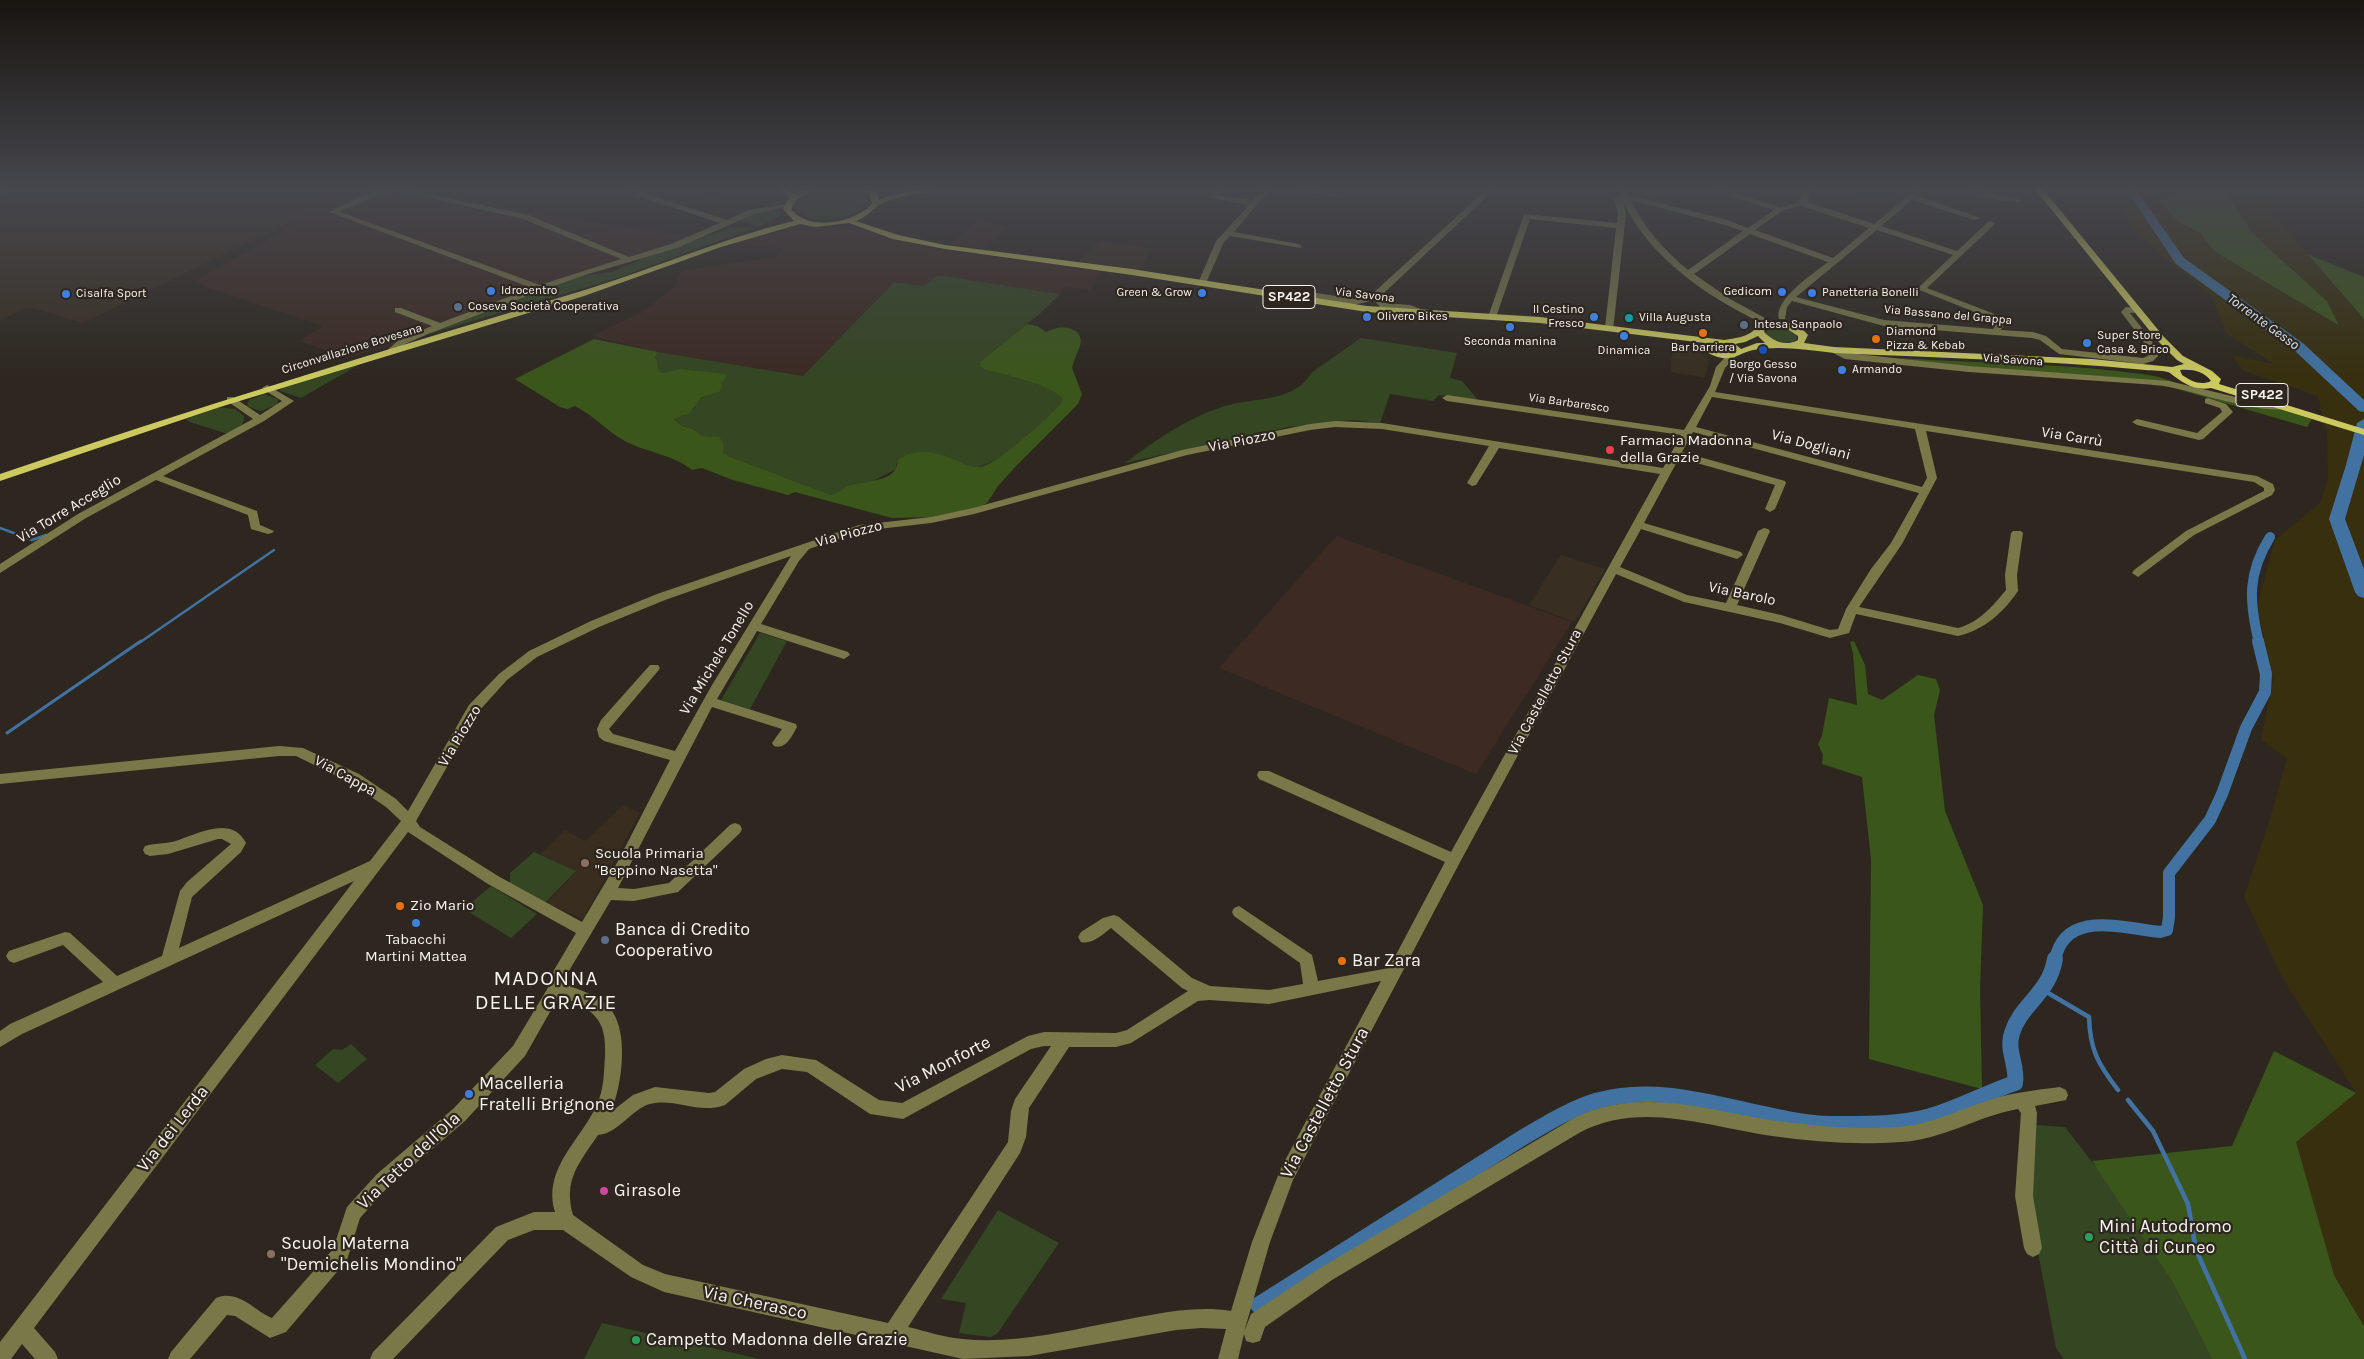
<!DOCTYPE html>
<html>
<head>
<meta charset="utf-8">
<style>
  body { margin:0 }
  canvas { display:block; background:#2d271f }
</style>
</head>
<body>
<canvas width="2364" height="1359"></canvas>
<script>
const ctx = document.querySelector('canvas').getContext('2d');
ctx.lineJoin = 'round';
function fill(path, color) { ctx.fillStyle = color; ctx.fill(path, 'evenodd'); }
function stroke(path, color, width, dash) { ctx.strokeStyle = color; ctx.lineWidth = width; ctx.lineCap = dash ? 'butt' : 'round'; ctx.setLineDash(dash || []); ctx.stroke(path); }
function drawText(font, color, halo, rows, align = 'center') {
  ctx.font = font + ' Karla,sans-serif'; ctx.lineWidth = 4.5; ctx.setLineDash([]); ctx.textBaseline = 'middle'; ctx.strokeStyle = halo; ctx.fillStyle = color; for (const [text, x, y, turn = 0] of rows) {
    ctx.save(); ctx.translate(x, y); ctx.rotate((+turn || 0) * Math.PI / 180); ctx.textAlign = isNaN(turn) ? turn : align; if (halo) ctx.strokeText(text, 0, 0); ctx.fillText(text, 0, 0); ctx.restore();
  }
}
const built = new Path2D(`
  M34,188h293l-35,33 -209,102 -55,-16 -28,13v-123z
  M432,188h88l-29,11z
  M665,188h63l-6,18z
  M1100,241l52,7 -13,22 -62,-8z
  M1672,344l27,7 8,7 2,5 -4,15 -34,-6z
  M1561,555l44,14 -30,53 -46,-17z`);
const industrial = new Path2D(`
  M327,188h84l103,22 177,27 5,3 -116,36 -158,60 -75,22 -48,-17 25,-15 -117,-39 -11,-7 83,-46z
  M980,219l28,9 -25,21 -32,-5z
  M798,226l65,3 39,12 39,9 161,21 -12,19 -25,-3 -5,7 -123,-19 -12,11 -31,-4 -91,94 -145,-24 -66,-16 49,-23 35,-27 4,-12 5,-4 91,-13 6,-8 -43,-6z
  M1336,536l236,86 -96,152 -257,-106z`);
const education = new Path2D(`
  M1875,192l26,8 -18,13 -30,-10z
  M623,805l17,8 -57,106 -36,-16 29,-31 -36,-18 25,-24 20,11z`);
const green = new Path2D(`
  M1627,188h35l9,5 -15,7 -20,-4z
  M844,189l14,3 8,6v7c-12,14 -59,23 -69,3 3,-18 32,-19 47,-19z
  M774,210l9,2 -12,9 -13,6 -18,-7 18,-8z
  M733,227l21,1 -137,50 -195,58 158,-60 32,-4 34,-15z
  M937,275l123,19 -17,17 -62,50 3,8c25,8 58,12 78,29l-1,5c-14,16 -67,68 -89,64 -7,-1 -14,-6 -21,-9 -24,-10 -33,-4 -55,6v5l-23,12 -20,3 -12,9 -10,2 -103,-39 -5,-4 -2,-5 -10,-11h-9l-9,-7 -11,-3 -8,-8 9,-2 12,-8c2,-11 15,-13 24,-16 -23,-22 -24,-26 -57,-19l-5,-3v-9l-2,-4 3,-5 145,24 91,-94 31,4z
  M1771,328h14l11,6 1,5c-11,8 -23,2 -32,-6z
  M1361,338l96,15 -7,25 12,3 16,19 -39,-5 -6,6 -43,-7 -10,29 -28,-3 -63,7 -164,36c31,-23 66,-48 104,-58 27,-7 67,-4 82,-32z
  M360,364l-59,34 -21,-7 2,-4z
  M264,394l14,5 -1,6 -17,6 -13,-5 2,-6z
  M219,407l16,2 9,7c1,10 -8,14 -16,18l-38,-12 -4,-3z
  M760,633l27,8 -37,68 -29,-9z
  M534,852l42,19 -30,31 -36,-17v-12z
  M491,886l46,28 -26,24 -47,-29z
  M351,1044l16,15 -29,24 -23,-18 18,-16 9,1z
  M2034,1125l31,2 48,62 59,92 40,78h-148l-8,-11 -29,-154z
  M998,1210l61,33 -62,91 -7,3 -31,-4 7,-30 -25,-4z
  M602,1323l158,36h-176z`);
const forest = new Path2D(`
  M2184,188h40l29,46 74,67 13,25 -125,-74 -15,-19 -21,-11 -20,-21z
  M2307,254l57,23v43l-6,-8z
  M1027,324l10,2 9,6c3,-1 7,-3 11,-4 11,-2 28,3 23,18 -3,7 -6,14 -8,22l10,26 -4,10 -61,61 -19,21 -11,17 -9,5 -47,9 -39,1 -97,-26 -7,3 -55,-15 -31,-12 -10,2c-17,-15 -48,-18 -69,-30 -17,-10 -30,-25 -48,-34l-8,3 -7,-2 -45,-28 79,-40 64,13 -3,5 2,4 1,9 4,3 18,-4 45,5 1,4 -5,5 1,4 -3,5 -18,6 -11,15 -16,6 8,7 11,3 9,7 17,1 4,5v10l5,4 103,39c9,-2 12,-7 20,-10 12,-4 36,-3 44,-15 2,-3 2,-8 4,-11 16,-11 35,-8 52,-1 10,4 18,10 29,9 17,-2 69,-50 81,-64l1,-5c-20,-17 -53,-21 -78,-29l-4,-3 1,-5z
  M1899,358c73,5 146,5 218,13 20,3 42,3 60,13 -92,-14 -186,-8 -278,-26z
  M2167,386l102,23h10l33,10 -5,8z
  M1854,641l11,24 3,29 14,6 36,-25 18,4 4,11 -6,25 11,96 38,94 -3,84 2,100 -113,-30 2,-200 -9,-82 -40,-13 1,-9 -5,-11 4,-8 7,-38 28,7 -4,-52 -3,-11z
  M2274,1051l82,42 -22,182 30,51v33h-152l-40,-78 -80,-120 140,-15z`);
const sand = new Path2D(`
  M2116,188h68l-25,13 20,21 21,11 15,19 124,74 -12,-25 -73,-67 -30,-46h41l3,17 10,14 86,101v1006l-30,-51 -38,-133 60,-49 -74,-116 -38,-80 26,-78 17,-61 -26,-18 12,-59 -16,-74 18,-67 45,-37 8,-24 -1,-46 -9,-37 -74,-25 -13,-16 43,9 -48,-31 -15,-38 -52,-42 -29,-28z`);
const streamFar2 = new Path2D(`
  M0,528l32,12 14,-5
  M139,643l135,-93`);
const streamFar1 = new Path2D(`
  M7,733l134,-92`);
const stream = new Path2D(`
  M2043,990l46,27c1,33 9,47 29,73
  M2128,1100l25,31 35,73 8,46 49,109`);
const canalFar2 = new Path2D(`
  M2259,643c-10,-42 -12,-69 11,-106`);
const canalFar1 = new Path2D(`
  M2055,960c10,-51 67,-32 105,-28l7,-2 2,-13v-44l41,-53 12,-26 24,-66 19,-36 1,-18 -8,-33`);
const canal = new Path2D(`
  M1258,1305l264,-167c24,-14 48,-29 74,-37 78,-23 159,21 236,23 31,0 65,1 95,-7 30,-8 58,-24 88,-34 3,-17 -9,-32 -3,-50 9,-29 37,-39 43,-74`);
const river = new Path2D(`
  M2125,188h10l49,70 120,86 60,56v12l-5,-1 -65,-61 -118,-86z
  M2364,419v36l-19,64 19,50v29l-6,-2 -3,-4 -26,-73 17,-54 11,-42z`);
const minor = new Path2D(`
  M11,188h11l-22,7v-4z
  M392,188h10l126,27 101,42 42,-13 49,-21 -101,-33 -1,-2h10l99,32 22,-10 38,-6 4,2 -37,8 -77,34 -92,27 -42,15 -115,44 -23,10 -14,10 -5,-3 13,-11 33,-14 -37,-14v-4h6l39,15 92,-35 -203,-76 46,-22zM398,191l125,28 98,40 -81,26 -200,-73 40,-18z
  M1218,188h8l-6,7 33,5 10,-12h8l-37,44 64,12 4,2 -1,2 -71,-12 -6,6 -18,41 -7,2 -1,-2 18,-42 33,-36 -38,-7 -1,-2z
  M1289,188h17l34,6 -4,2 -43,-6z
  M1488,188h8l-111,104 -3,7 4,4 24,2 19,7v4h-6l-15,-6 -28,-3 -6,-7 -20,5 -79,-13 -10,4 -4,-3 13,-7 80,13 16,-3z
  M1617,188h8l3,7 96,24 24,9 26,-18 -63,-20 -1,-2h10l60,19 10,-2 10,-5 2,-7 7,-5h8l-7,6 -3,8 67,22 44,-36h8l-9,8 64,22 -7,2 -62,-20 -31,26 76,25 32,-30 7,2 -69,65 78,30 1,2 -5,10 32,2 13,4 16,13 81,9 5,-2 -5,-15 -22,-29 5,-5 14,1v4l-10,1 22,28 6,15 -5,5 -10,3 -84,-10 -19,-14 -8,-2 -148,-12 -92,-25 -5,6 -2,12h-6c-6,-19 35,-46 49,-57l-78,-28 -56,40 36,25 46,25 -8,2c-57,-27 -118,-66 -145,-125l3,13 -13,116 -8,-2 11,-100 -86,-9 -34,98 -7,2 -1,-2 36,-103 93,9 1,-9 -4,-15 7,-4zM1631,200l87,23 25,8 -55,39c-23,-19 -45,-43 -57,-70zM1801,206l68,22 -36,30 -78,-28 27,-19zM1877,230l76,25 -36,34 80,32 -4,8 -109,-9 -88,-23z
  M1960,188h11l51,12c-9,6 -53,-6 -62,-12z
  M1834,347l13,6 122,13 200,15 92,22 20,1 5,3c-12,11 -97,-17 -117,-20 -9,-2 -18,-2 -27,-3l-173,-12 -124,-13 -14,-7 -2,-2z
  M1731,353l5,3 -11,12 -10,24 542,84 16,8 2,6 -3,5 -78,40 -56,42 -6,-4 2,-3 52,-39 78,-40v-3l-10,-6 -328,-51 11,47 -35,66 -43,63 99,21c20,-5 35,-22 48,-38l-1,-15 6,-42 2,-2h8l2,2 -6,42 1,16c-15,22 -34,39 -60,45l-102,-22 -7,19 -19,5 -50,-15 -96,-21 -68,-28 -157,290 -166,316 -23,62 -26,90 7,-18 69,-46 254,-150c69,-34 140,-5 211,4 42,5 88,9 129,3 25,-5 48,-16 72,-24 24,-8 49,-11 74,-14l6,3 2,5 -2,5 -31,6 2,7 -4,83 9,52 -3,6 -6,3 -6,-3 -3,-6 -9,-52 6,-83 -3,-4c-40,7 -76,31 -117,33 -43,3 -86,0 -129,-6 -64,-9 -132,-36 -193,-3l-247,147 -67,47 -5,14 -7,2 -7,-2 -2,-7 -6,25h-20l8,-30 -25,-1 -25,2 -147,26 -66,3 -299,-67 -33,-15 -68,-47h-29l-26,10 -115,119h-23l3,-7 123,-125 38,-15h21c-13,-45 28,-73 43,-110 6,-14 6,-31 7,-46 2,-38 -12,-47 -46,-60l-34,60 -60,65 -76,65 -29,32 -13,42 -61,72 -16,6 -35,-22 -8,-1 -37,44h-22l3,-7 45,-54c23,-9 38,13 56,20l61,-69 14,-42 30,-33 76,-65 60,-63 36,-60 5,-16 22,-37 -88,-49 -80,-52 -374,496 21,24 3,7h-23l-13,-15 -11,15h-11v-17l354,-461 -332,153 -22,13v-16l10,-7 93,-42 -40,-37 -49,18 -5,-2 -3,-5 3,-5 56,-19 5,1 47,43 45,-20 18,-65 7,-9 44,-38 -9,-5h-4l-50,15 -18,2 -5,-2 -2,-4 2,-4c9,-3 18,-2 27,-4 22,-6 59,-29 74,1l-5,9 -49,45 -13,51 191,-87 31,-40 -15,-14 -37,-25 -53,-26h-17l-279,28v-10l279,-28 24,2 56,26 37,25 12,12 61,-106 30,-31 30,-23 62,-30 66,-27 202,-69 72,-8 42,-9 209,-58 128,-26 25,-3 47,2 281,45 18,-33 -234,-34 -5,-3 5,-3 237,35 26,-44 6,-19 12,-13zM1712,397l203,32 12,49 -5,9 -226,-60zM1335,427l47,2 107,17 -22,37 5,3 4,-1 23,-37 161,26 -209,378 -182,-81h-10l-2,4 2,4 186,83 -56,106 -71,13 -6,-26 -73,-49 -5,2 -2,4 2,4 66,47 3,21 -34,6 -59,-4 -18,-8 -73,-61 -5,-2 -11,3 -22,14 -3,5 3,5c11,3 22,-8 30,-14l71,60 6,3 -61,39 -11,3 -72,-1 -16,4 -126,67 -23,-3 -63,-40 -34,-5 -16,4 -22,10 -29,23 -6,1 -54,-6 -22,8 -22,17c11,-27 19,-81 -2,-105 -11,-12 -30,-17 -44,-23l1,-8 45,-76 23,1 44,-9 62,-59 2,-4 -2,-4 -5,-2 -5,2 -61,58 -35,6 -16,-1 94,-181 70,22 -10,14 2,3c12,4 18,-10 23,-19l-1,-3 -79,-25 40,-68 87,28 6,-4 -2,-3 -87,-28 38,-63 10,-12 52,-18 70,-8 43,-9 213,-59 123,-25zM1693,432l226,61 -28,50 -20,26 -25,40 -8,20 -8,1 -49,-15 -44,-10 33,-74 -2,-2 -4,-1 -6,3 -32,72 -39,-8 -67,-28 21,-38 96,30 6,-4 -2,-3 -97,-29 35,-65 96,27 -10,24 5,3 5,-3 11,-26 -1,-2 -103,-29zM791,556l-79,129 -37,66 -62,-17 -4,-5 49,-58 2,-3 -2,-3h-8l-49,55 -4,9 2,8 5,4 66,19 -53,103 -35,59 -84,-46 -78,-49 -4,-6 63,-110 28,-31 30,-23 62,-30 66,-27zM1381,981l-100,187 -29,74 -21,69c-42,-7 -87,6 -128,13 -45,9 -94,20 -140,15 -18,-1 -37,-8 -55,-12l112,-174 6,-16 3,-29 40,-61h47l15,-4 67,-42 11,-1 60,4zM1044,1046h7l-36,53 -4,12 -3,31 -120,181 -223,-49 -22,-9 -70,-50c-10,-35 6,-52 25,-80 23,-2 35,-30 57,-32 24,-3 45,11 70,2l31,-26 26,-10 25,3 63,42 33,5 128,-70z
  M267,385l27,16 -30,20 -101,55 94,35 3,14 14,6 -2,2 -4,1 -17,-5 -3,-14 -92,-35 -70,38 -86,55v-9l78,-50 175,-95 -26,-18v-4h6l27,18 22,-14 -18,-11 -2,-2z
  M2208,398l18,6 7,8 -30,27 -4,1 -62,-15 -5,-3 5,-3 60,14 25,-21 -2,-4 -15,-5v-4z`);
const major = new Path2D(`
  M777,188h8l8,6 17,-6h11l-24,11 -6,10c18,23 63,14 81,-5l-2,-8 -13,-8h9l11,5 2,7c20,-8 40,-12 62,-12l-4,2c-18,4 -41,5 -58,15 -8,6 -13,12 -23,16l42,14 47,10 187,24 235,37 173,11 184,23c12,-2 27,-3 34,-15 17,-6 37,-5 50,10l-4,8 30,4 258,12 80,8 12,-3 -7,-4 -19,-19 -124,-153h8l122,149 19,19 29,15 9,8 -2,5 145,45v6l-153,-47c-17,3 -28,-5 -41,-15 -4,-3 -18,-2 -25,-3 -103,-10 -207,-12 -311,-17 -25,-3 -49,-7 -73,-4 -26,2 -26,18 -55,3l-1,-9 -165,-20 -173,-11 -235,-37 -187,-26 -52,-10 -44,-16 -33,4 -16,-3 -79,23 -137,49 -364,111 -220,74v-7c190,-65 383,-123 575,-181 74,-22 144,-54 219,-72l-11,-12 6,-11zM1772,327l14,1 12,8v4c-13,7 -25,1 -34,-8l1,-3zM1758,336l7,7h-8l-16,6 -6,-5 10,-2zM1718,345l8,1 6,6 -9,1 -10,-4v-3zM2180,370c12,-1 24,1 31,11 -10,5 -20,0 -29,-6z`);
const markers = [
  [491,291,5,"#3f7fe0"],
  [1782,292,5,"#3f7fe0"],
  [1202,293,5,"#3f7fe0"],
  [1812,293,5,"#3f7fe0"],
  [66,294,5,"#3f7fe0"],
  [458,307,5,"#5c6f8a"],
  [1367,317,5,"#3f7fe0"],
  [1594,317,5,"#3f7fe0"],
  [1629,318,5,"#0f9aa8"],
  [1744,325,5,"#5c6f8a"],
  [1510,327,5,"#3f7fe0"],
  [1703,333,5,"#e8710a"],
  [1624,336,5,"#3f7fe0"],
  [1876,339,5,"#e8710a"],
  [2087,343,5,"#3f7fe0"],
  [1763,350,5,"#1a4fb4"],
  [1842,370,5,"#3f7fe0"],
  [1610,450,5,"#e0444e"],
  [585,863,5,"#8d6e63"],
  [400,906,5,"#e8710a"],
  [416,923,5,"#3f7fe0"],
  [605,940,5,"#5c6f8a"],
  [1342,961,5,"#e8710a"],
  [469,1094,5,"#3f7fe0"],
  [604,1191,5,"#d1479c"],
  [2089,1237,5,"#2e9e5b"],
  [271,1254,5,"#8d6e63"],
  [636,1340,5,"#2e9e5b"]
];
const farPoinames = [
  ["Idrocentro",501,291],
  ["Gedicom",1772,292,"right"],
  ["Green & Grow",1192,293,"right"],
  ["Panetteria Bonelli",1822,293],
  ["Cisalfa Sport",76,294],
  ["Coseva Società Cooperativa",468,307],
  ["Il Cestino",1584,310,"right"],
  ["Fresco",1584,324,"right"],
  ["Olivero Bikes",1377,317],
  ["Villa Augusta",1639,318],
  ["Intesa Sanpaolo",1754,325],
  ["Diamond",1886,332],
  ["Pizza & Kebab",1886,346],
  ["Super Store",2097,336],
  ["Casa & Brico",2097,350],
  ["Seconda manina",1510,342,"center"],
  ["Bar barriera",1703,348,"center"],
  ["Dinamica",1624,351,"center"],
  ["Borgo Gesso",1763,365,"center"],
  ["/ Via Savona",1763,379,"center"],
  ["Armando",1852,370]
];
const farStreetnames = [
  ["Via Savona",1365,295,7],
  ["Via Bassano del Grappa",1948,315,5],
  ["Circonvallazione Bovesana",352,349,-17],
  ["Via Savona",2013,360,4],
  ["Via Barbaresco",1569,403,8]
];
const shields = [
  [1289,297,52],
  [2262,395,52]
];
const shieldNames = [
  ["SP422",1289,297],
  ["SP422",2262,395]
];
const farWaternames = [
  ["Torrente Gesso",2263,322,36]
];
const streetNames = [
  ["Via Carrù",2072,437,9],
  ["Via Piozzo",1242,441,-11],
  ["Via Dogliani",1811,445,15],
  ["Via Torre Acceglio",69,509,-31],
  ["Via Piozzo",849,534,-15],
  ["Via Barolo",1742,594,12],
  ["Via Michele Tonello",717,658,-59],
  ["Via Castelletto Stura",1545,692,-62],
  ["Via Piozzo",460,736,-59],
  ["Via Cappa",345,776,29]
];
const poiNames = [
  ["Farmacia Madonna",1620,441],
  ["della Grazie",1620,458],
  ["Scuola Primaria",595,854],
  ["\"Beppino Nasetta\"",595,871],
  ["Zio Mario",410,906],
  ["Tabacchi",416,940,"center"],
  ["Martini Mattea",416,957,"center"]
];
const nearPoinames = [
  ["Banca di Credito",615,930],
  ["Cooperativo",615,951],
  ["Bar Zara",1352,961],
  ["Macelleria",479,1084],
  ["Fratelli Brignone",479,1105],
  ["Girasole",614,1191],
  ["Mini Autodromo",2099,1227],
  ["Città di Cuneo",2099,1248],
  ["Scuola Materna",281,1244],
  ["\"Demichelis Mondino\"",281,1265],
  ["Campetto Madonna delle Grazie",646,1340]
];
const nearStreetnames = [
  ["Via Monforte",943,1065,-27],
  ["Via Castelletto Stura",1325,1103,-62],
  ["Via dei Lerda",173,1129,-52],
  ["Via Tetto dell'Ola",409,1161,-43],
  ["Via Cherasco",755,1303,12]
];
const nearQuarternames = [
  ["MADONNA",546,979],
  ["DELLE GRAZIE",546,1003]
];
fill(built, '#382e21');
fill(industrial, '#3c2a23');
fill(education, '#392d1f');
fill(green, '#344622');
fill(forest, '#3b561b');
fill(sand, '#372f0e');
stroke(streamFar2, '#4172a1', 2.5);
stroke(streamFar1, '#4172a1', 3);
stroke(stream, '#4172a1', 4.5);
stroke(canalFar2, '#4172a1', 10);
stroke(canalFar1, '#4172a1', 12);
stroke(canal, '#4172a1', 16);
fill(river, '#4172a1');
fill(minor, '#797848');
fill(major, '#cbc95f');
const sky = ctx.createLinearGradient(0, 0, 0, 378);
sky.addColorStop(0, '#191511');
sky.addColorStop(0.5, '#46474d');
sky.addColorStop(1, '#46474d00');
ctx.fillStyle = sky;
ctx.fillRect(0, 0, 2364, 378);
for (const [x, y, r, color] of markers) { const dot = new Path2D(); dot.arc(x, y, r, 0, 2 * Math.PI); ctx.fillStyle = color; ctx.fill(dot); stroke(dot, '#2d271f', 2); }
drawText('12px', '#f7f3ee', '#2d271f', farPoinames, 'left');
drawText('12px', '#f7f3ee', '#2d271f', farStreetnames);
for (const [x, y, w] of shields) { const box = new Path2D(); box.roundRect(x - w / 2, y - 11.5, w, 23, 4); ctx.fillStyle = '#2d271f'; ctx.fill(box); stroke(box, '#f7f3ee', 1); }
drawText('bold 14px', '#f7f3ee', null, shieldNames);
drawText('italic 14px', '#d7e4f3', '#2d271f', farWaternames);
drawText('15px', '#f7f3ee', '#2d271f', streetNames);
drawText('15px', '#f7f3ee', '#2d271f', poiNames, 'left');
drawText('18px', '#f7f3ee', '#2d271f', nearPoinames, 'left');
drawText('18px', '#f7f3ee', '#2d271f', nearStreetnames);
ctx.letterSpacing = '1px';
drawText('21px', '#f7f3ee', '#2d271f', nearQuarternames);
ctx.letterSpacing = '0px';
</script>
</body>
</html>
